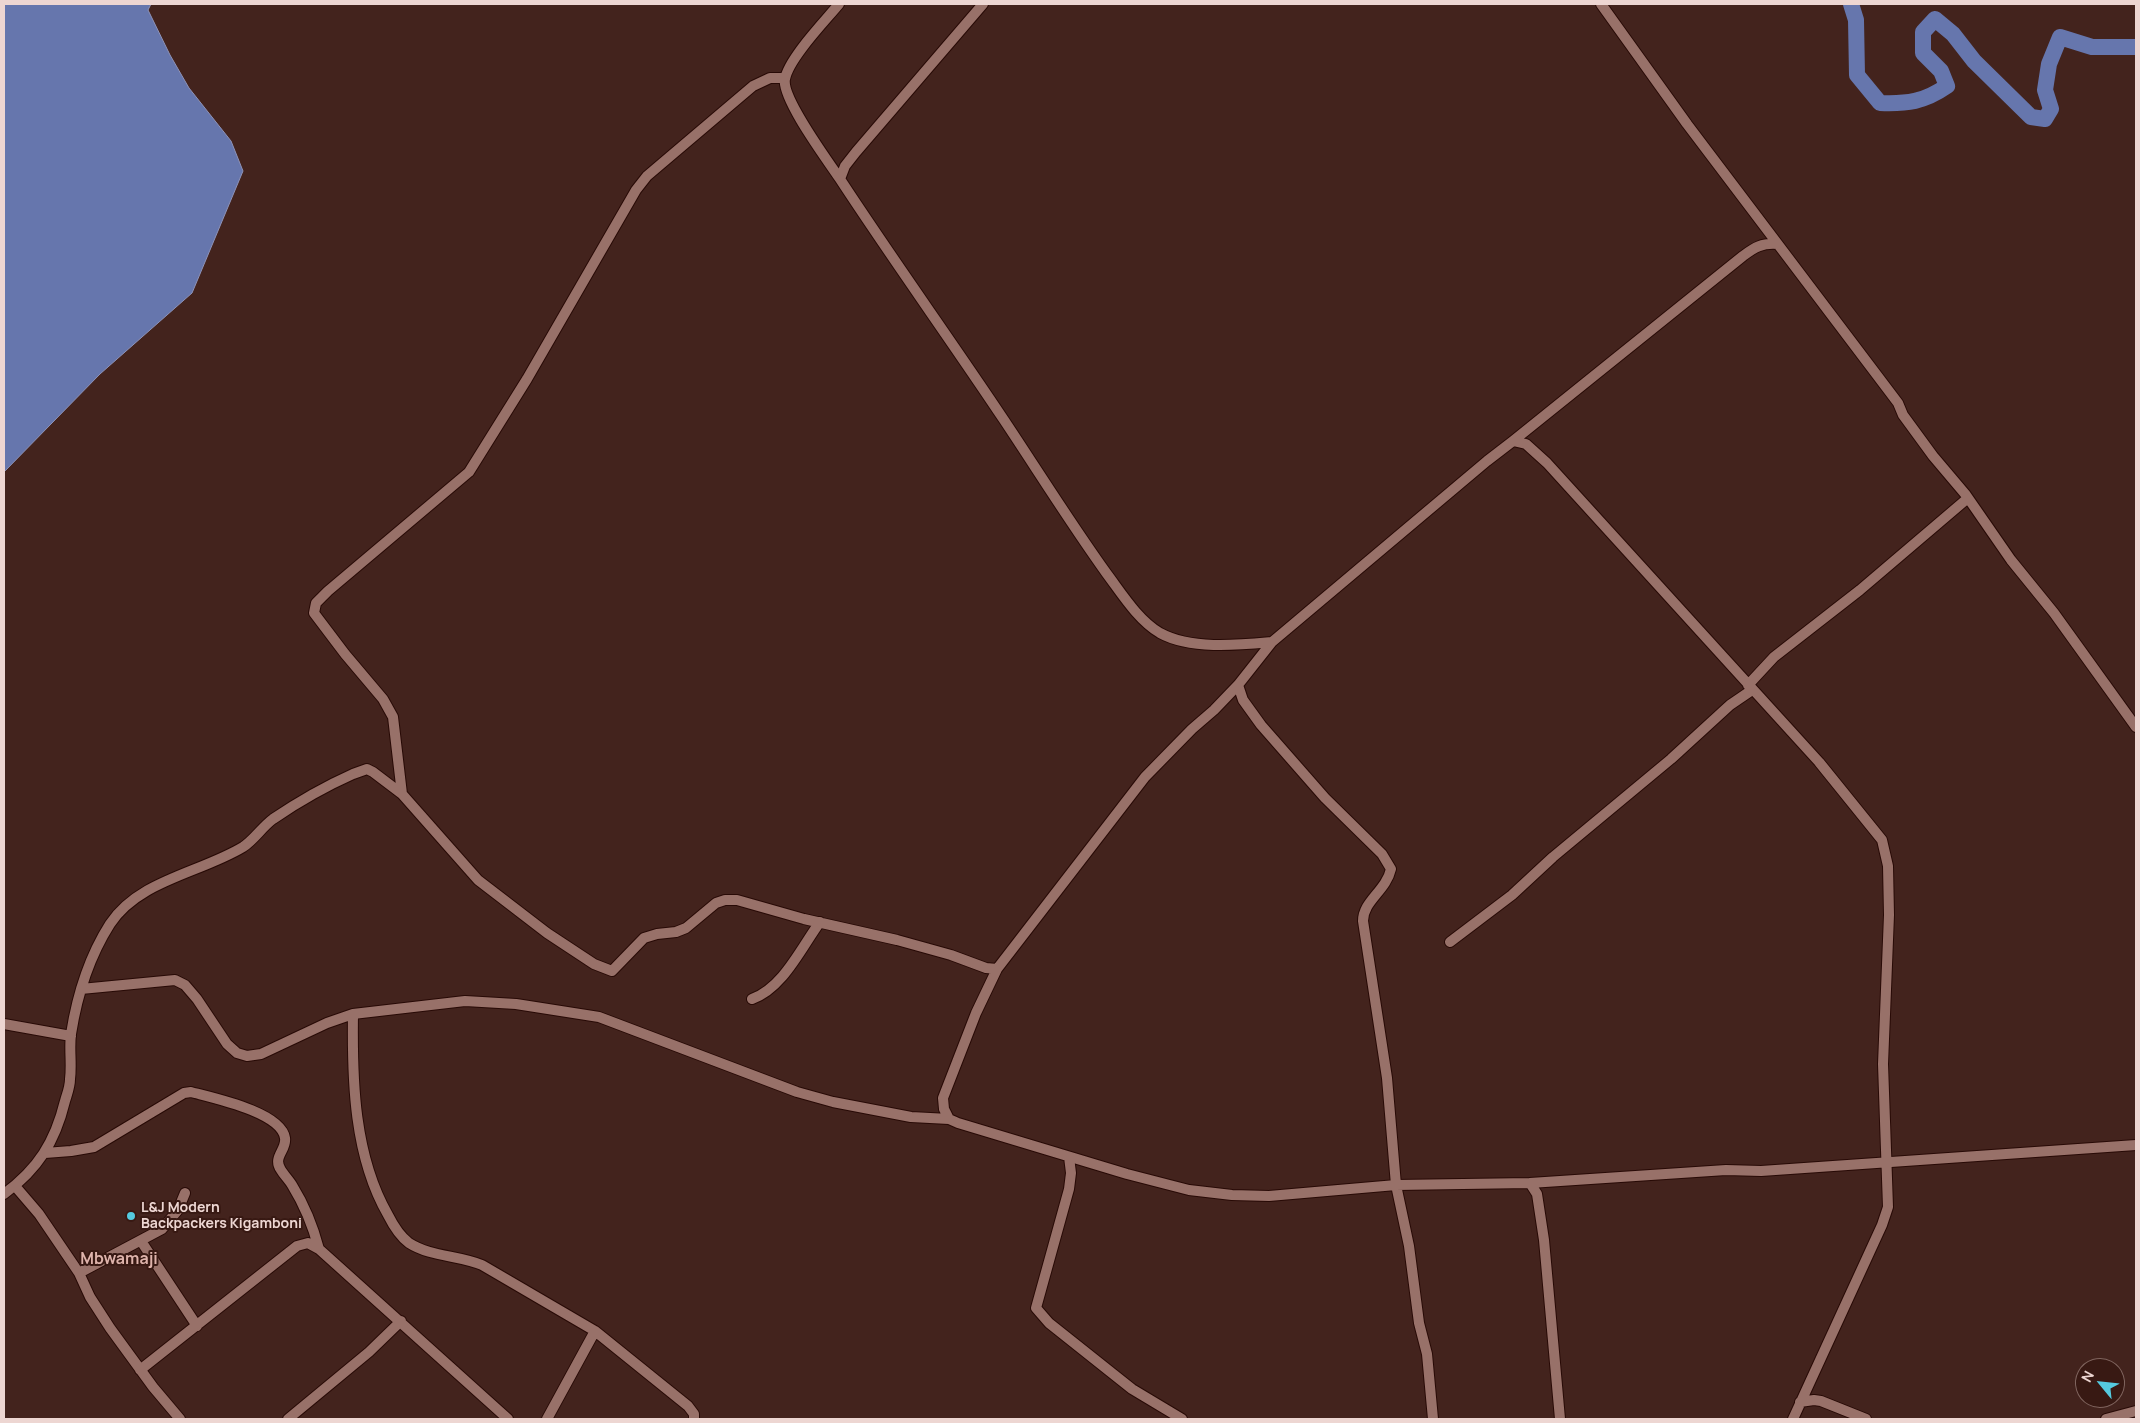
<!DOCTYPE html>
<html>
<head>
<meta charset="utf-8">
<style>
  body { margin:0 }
  #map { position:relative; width:2140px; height:1423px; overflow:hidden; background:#43231d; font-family:Manrope,sans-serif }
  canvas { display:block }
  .frame { position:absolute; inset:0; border:5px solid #edd6d2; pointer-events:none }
  .north { position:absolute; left:2075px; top:1358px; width:50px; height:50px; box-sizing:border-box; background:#381913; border:1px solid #80655f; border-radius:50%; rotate:298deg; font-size:14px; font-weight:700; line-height:20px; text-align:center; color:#edd6d2 }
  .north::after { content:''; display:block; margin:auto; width:18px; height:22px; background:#55cadf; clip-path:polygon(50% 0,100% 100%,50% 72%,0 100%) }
</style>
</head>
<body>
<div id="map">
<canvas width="2140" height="1423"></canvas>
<div class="frame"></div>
<div class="north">N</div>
</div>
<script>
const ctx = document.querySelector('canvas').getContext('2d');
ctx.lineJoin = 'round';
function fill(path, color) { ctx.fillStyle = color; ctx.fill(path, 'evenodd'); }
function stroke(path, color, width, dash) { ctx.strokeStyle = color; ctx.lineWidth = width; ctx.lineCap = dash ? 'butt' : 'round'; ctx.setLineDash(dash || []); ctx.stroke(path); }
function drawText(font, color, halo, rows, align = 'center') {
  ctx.font = font + ' Manrope,sans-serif'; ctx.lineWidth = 4; ctx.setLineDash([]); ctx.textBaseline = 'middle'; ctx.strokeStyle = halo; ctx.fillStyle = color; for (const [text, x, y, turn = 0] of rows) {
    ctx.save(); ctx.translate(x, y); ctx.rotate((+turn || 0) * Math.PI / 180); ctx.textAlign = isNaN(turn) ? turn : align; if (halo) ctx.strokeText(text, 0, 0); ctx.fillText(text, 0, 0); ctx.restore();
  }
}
const water = new Path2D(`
  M4,4h147l-3,6 22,45 19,33 42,53 12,30 -51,122 -92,81 -96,98z`);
const river = new Path2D(`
  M1851,4l5,16 1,55 23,28c27,1 44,-1 67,-17l-6,-15 -18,-18v-21l12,-13 18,15 21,27 57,56 14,2 6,-10 -6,-19 4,-26 11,-27 32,10h44`);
const minor = new Path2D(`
  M839,4c-14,17 -50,54 -54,75 -4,19 43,82 55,100
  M983,4l-127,148 -11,14 -5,13c53,81 110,160 164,241 34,51 67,104 103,154 15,20 31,46 53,59 31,17 79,12 112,9
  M1601,4l86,120 211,279 5,12 30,41 33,39 45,65 43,53 82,114
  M785,78h-15l-17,8 -106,90 -11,14 -109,189 -58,93 -141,119 -12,12 -2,10 31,41 38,45 10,18 9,77 76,86 69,53 47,31 18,7 32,-33 13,-4 19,-2 10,-4 30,-25 9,-3h12l67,19 93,21 54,15 35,13 11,1
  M1513,441l13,3 21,19 272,299 63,78 6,26 1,49 -6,149 5,143 -6,18 -89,194
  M1238,685l5,15 18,25 64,73 57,56 9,15c-5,22 -28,32 -28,52l24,157 9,107 13,61 10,77 8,31 6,65
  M1748,685l26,-28 86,-67 108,-92
  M1450,942l62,-47 41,-38 118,-98 59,-54 22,-15
  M81,989l94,-9 10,5 12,14 30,45 10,9 10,3 14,-2 66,-31 26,-9 112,-13 51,3 83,13 198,75 36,10 78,15 38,2
  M752,999c31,-11 49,-51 68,-77
  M353,1014c-1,67 1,142 35,201 5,10 13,22 21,28 22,14 49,12 73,22l113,66 93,75 6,8v5
  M4,1024l67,12
  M45,1153l26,-2 23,-4 90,-54 7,-1c22,6 90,20 94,46 2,12 -13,19 -4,32 3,5 8,10 11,15 13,21 21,41 27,64
  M1069,1157l2,16 -2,16 -33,119 13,15 83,66 50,30
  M1530,1183l196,-13 35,1 375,-26
  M15,1186l24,28 40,59 11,24 20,31 43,59 27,32
  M4,1194c34,-25 51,-52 61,-93 2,-7 5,-14 5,-22 2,-15 -1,-30 1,-45 6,-38 18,-77 39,-110 29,-44 90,-51 133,-77 11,-7 19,-20 30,-28 25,-17 53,-33 80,-45l14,-5 6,3 29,22
  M141,1241l56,85
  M79,1273l83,-44 16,-19 7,-17
  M140,1370l157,-124 11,-3 11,6 189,170
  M1800,1402l14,-2 7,1 45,18
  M288,1419l81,-67 32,-31
  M547,1419l48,-88
  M1560,1419l-16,-179 -7,-46 -7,-11 -134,2 -127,11 -37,-1 -43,-5 -62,-16 -169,-51 -9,-4 -5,-10 -1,-11 33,-85 21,-44 148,-192 47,-48 22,-19 24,-25 34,-43 215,-181 26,-20 230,-185c12,-9 19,-13 34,-12
  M2106,1419l30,-8`);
const markers = [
  [131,1216,5,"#55cadf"]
];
const poiNames = [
  ["L&J Modern",141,1208],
  ["Backpackers Kigamboni",141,1224]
];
const quarterNames = [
  ["Mbwamaji",119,1260]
];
fill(water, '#6676ad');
stroke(water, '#8e93b8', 1);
stroke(river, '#6676ad', 16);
stroke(minor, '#280a06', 12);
stroke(minor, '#987169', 10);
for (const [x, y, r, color] of markers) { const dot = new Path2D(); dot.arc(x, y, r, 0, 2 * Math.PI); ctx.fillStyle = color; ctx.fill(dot); stroke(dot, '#381913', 2); }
drawText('bold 14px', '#edd6d2', '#381913', poiNames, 'left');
drawText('bold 16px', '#deb3ab', '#381913', quarterNames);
</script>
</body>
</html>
